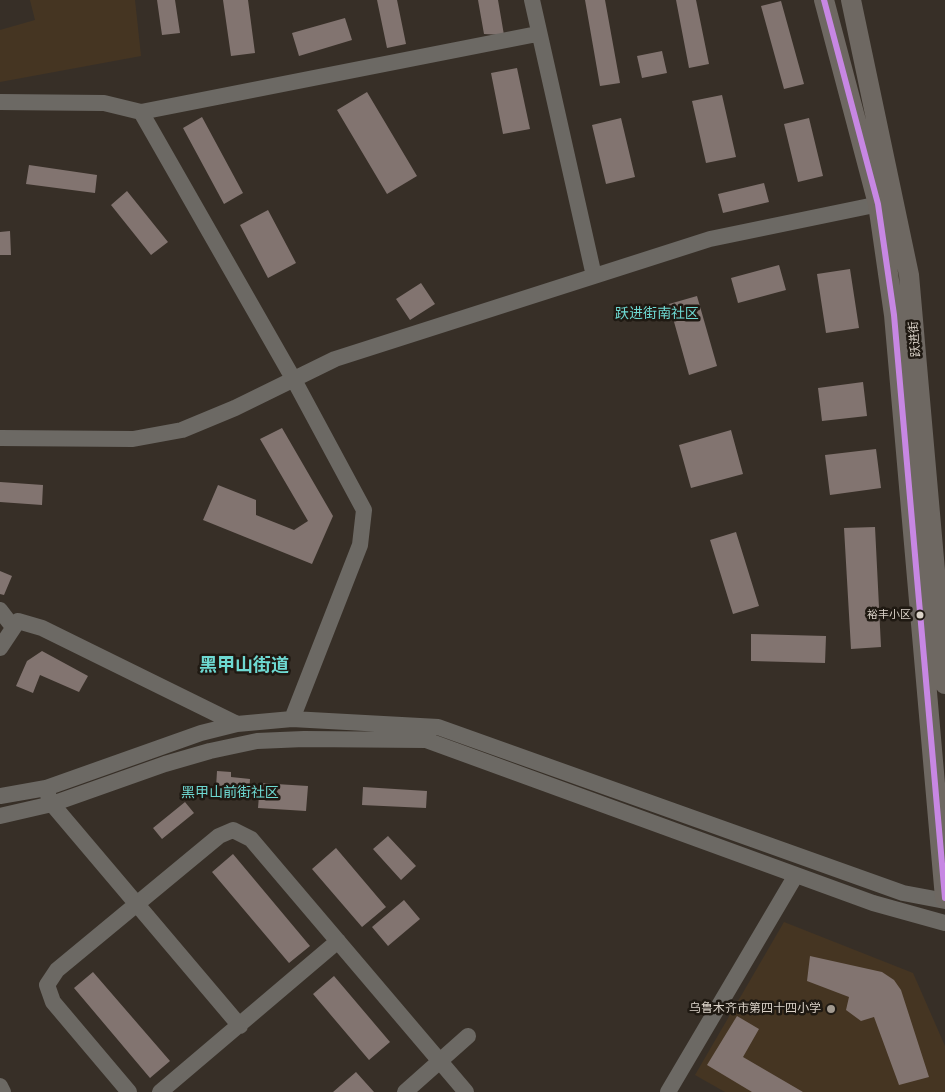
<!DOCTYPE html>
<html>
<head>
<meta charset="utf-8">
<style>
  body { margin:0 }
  canvas { display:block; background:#372f27 }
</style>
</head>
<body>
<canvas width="945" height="1092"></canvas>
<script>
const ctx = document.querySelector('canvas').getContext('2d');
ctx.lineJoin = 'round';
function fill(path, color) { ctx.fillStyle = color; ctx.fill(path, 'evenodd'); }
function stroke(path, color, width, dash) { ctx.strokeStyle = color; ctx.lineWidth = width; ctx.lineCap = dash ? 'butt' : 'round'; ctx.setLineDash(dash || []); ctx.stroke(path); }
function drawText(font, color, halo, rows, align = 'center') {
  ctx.font = font + ' "IBM Plex Sans","Noto Sans SC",sans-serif'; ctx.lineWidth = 5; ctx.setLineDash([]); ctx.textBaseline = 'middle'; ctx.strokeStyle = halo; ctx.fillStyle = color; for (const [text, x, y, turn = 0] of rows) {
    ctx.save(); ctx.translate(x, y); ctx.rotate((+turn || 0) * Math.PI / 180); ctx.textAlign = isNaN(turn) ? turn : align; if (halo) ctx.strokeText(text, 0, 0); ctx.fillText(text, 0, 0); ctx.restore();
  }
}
const built = new Path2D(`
  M30,0h105l6,56 -141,26v-52l35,-10z
  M784,922l129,51 32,73v46h-220l-30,-17z`);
const building = new Path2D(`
  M157,0h18l5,33 -18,2z
  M223,0h25l7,53 -24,3z
  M377,0h20l9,44 -19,4z
  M478,0h20l6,35 -20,-1z
  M585,0h20l15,83 -20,3z
  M676,0h20l13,64 -20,4z
  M781,1l23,83 -20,5 -23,-83z
  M345,18l7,22 -53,16 -7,-23z
  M662,51l5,22 -25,5 -5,-22z
  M517,68l13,61 -27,5 -12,-61z
  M367,92l50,84 -30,18 -50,-84z
  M722,95l14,62 -30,6 -14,-62z
  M202,117l41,76 -19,11 -41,-76z
  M621,118l14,59 -29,7 -14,-59z
  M809,118l14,58 -25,6 -14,-58z
  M29,165l68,10 -2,18 -69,-9z
  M764,183l5,19 -46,11 -5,-19z
  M127,191l41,51 -17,13 -40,-50z
  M268,210l28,53 -28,15 -28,-53z
  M10,231l1,24h-11v-23z
  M779,265l7,25 -48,13 -7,-25z
  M850,269l9,59 -33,5 -9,-59z
  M421,283l14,21 -25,16 -14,-21z
  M697,296l20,70 -28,9 -20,-71z
  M863,382l4,34 -45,5 -4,-33z
  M282,428l51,88 -21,48 -109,-44 15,-35 38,15v15l38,15 14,-9 -48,-82z
  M731,430l12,44 -52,14 -12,-43z
  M876,449l5,39 -51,7 -5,-40z
  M0,482l43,3 -1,20 -42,-3z
  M875,527l6,120 -30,2 -7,-121z
  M736,532l23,74 -26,8 -23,-74z
  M0,571l12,5 -8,19 -4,-1z
  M751,634l75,2 -1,27 -74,-2z
  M42,651l46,25 -9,16 -39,-17 -7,18 -17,-7 11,-25z
  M217,771l14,1v5l19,2 -1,15 -19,-2v-3l-14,-1z
  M260,783l48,3 -2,25 -48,-3z
  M363,787l64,4 -1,17 -64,-3z
  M185,802l9,11 -32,26 -9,-11z
  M388,836l28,30 -15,14 -28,-31z
  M336,848l50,59 -24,20 -50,-58z
  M233,854l77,92 -21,17 -77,-91z
  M404,900l16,19 -32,27 -16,-19z
  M810,956l72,16 12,8 7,10 28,87 -30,8 -25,-68 -13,4 -15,-11 3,-13 -42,-16z
  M93,972l77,89 -20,17 -76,-90z
  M334,976l56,66 -21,18 -56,-66z
  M737,1016l22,13 -16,28 60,35h-51l-45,-27z
  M356,1072l18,20h-41z`);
const minor = new Path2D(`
  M532,0l62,276
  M0,102l104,1 37,9 396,-78
  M141,112l153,268 70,130 -4,35 -68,174
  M0,438l133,1 49,-9 53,-22 100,-49 375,-120 179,-37
  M0,610l13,17
  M0,648l18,-27 24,7 195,96
  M48,795l4,9 188,222
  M0,796l46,-8 155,-55 36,-9 55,-5 146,8 465,166 42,8
  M0,816l52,-12 113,-40 45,-13 47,-10 47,-2 122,1 447,163 72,20
  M0,1086l3,6
  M129,1092l-76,-90 -6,-17 10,-15 162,-134 14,-6 18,9 215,253
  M160,1092l178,-151
  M405,1092l63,-56
  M668,1092l128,-217`);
const major = new Path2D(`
  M824,0l54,204 16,111 51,583
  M851,0l58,275 36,409`);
const bus1 = new Path2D(`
  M824,0l54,204 16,111 51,583`);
const markers = [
  [920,615,4.5,"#dbd3c9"],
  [831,1009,5,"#a29a90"]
];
const busNames = [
  ["裕丰小区",911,615]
];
const streetNames = [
  ["跃进街",915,339,-95]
];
const poiNames = [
  ["乌鲁木齐市第四十四小学",821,1009]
];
const neighbourhoodNames = [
  ["跃进街南社区",657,314],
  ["黑甲山前街社区",230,793]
];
const districtNames = [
  ["黑甲山街道",244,666]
];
fill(built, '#453522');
fill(building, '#827470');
stroke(minor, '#6c6964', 16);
stroke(major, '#6e6862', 20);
stroke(bus1, '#c787e3', 6);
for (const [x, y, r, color] of markers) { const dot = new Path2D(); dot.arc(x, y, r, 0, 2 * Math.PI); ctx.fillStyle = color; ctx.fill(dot); stroke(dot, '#1f1912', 2); }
drawText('11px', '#dbd3c9', '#1f1912', busNames, 'right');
drawText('12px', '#dbd3c9', '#1f1912', streetNames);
drawText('12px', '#dbd3c9', '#1f1912', poiNames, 'right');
drawText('14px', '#6ed9d2', '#1f1912', neighbourhoodNames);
drawText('bold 18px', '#6ed9d2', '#1f1912', districtNames);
</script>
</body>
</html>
